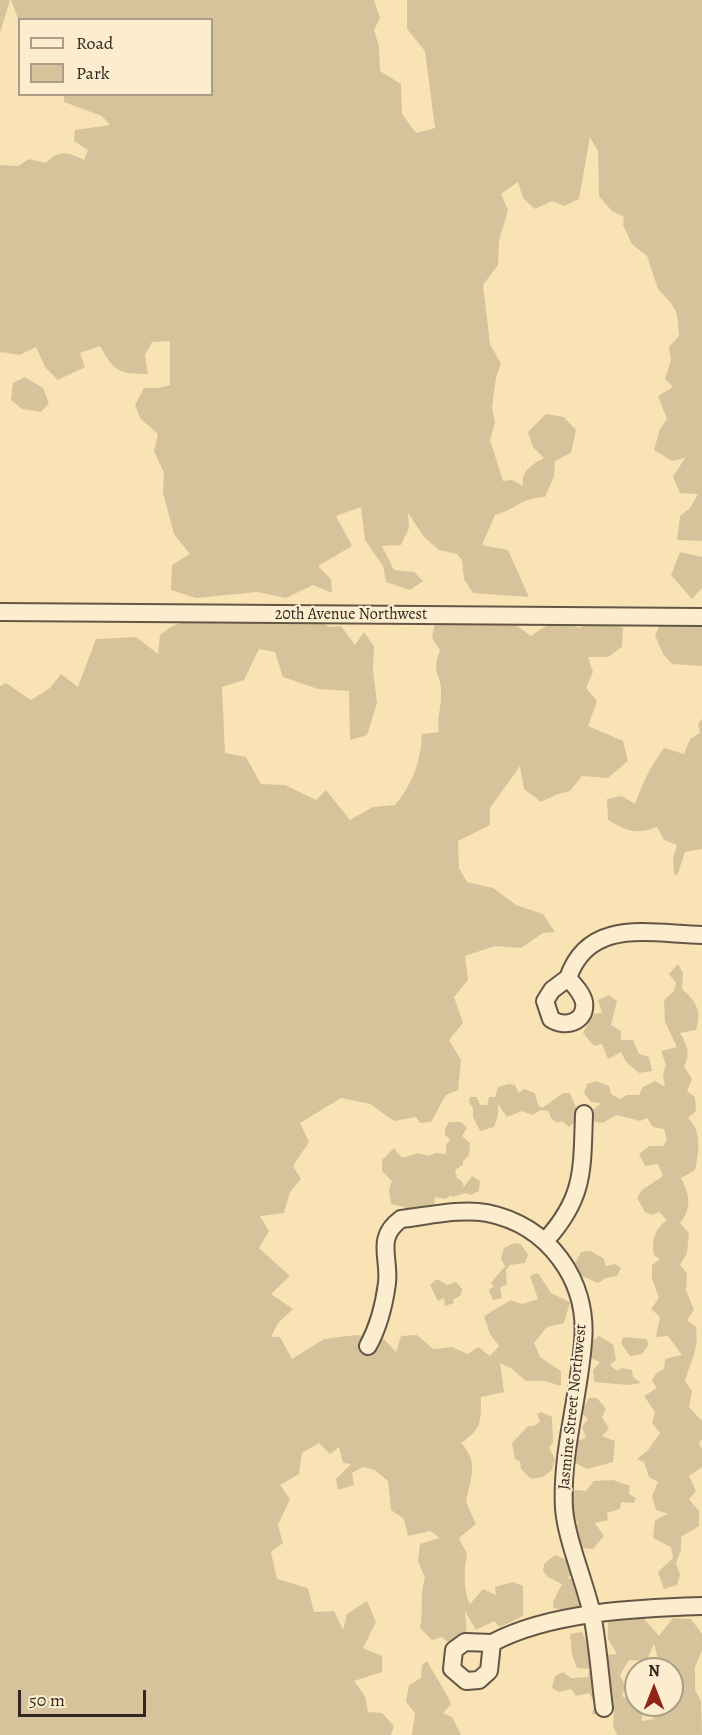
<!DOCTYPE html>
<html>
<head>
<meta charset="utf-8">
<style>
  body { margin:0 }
  #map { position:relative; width:702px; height:1735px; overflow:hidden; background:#f9e3b4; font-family:Alegreya,serif }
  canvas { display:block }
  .legend { position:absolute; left:18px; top:18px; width:195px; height:78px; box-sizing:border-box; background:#fbedce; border:2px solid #ab9e89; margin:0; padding:8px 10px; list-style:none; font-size:18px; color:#322721 }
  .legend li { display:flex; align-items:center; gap:12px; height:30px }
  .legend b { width:30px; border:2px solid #ab9e89 }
  .north { position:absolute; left:624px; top:1657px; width:60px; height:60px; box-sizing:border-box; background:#fbedce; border:2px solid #ab9e89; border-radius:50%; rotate:0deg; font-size:16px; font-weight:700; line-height:24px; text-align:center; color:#322721 }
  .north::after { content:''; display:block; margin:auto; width:21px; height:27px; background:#8f2418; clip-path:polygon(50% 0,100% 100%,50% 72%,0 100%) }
  .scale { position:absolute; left:18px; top:1690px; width:128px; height:27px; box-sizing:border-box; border:3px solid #322721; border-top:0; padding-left:8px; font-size:18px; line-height:21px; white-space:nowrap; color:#322721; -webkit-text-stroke:4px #fbedce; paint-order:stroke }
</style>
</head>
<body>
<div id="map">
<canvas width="702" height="1735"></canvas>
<ul class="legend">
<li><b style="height:8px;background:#fbedce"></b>Road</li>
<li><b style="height:16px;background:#d7c39b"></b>Park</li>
</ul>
<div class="north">N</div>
<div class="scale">50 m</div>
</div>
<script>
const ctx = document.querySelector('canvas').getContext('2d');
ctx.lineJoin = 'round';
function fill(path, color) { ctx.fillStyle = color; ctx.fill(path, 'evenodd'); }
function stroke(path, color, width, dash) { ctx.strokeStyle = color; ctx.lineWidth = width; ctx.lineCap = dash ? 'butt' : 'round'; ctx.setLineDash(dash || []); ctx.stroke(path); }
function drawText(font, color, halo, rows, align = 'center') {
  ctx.font = font + ' Alegreya,serif'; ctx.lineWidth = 4.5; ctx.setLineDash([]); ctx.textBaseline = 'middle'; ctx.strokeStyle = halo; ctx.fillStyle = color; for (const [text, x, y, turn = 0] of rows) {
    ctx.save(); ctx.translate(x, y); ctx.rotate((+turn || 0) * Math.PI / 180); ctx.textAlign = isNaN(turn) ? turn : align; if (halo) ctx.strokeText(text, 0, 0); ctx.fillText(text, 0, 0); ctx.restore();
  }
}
const green = new Path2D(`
  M0,0h10l-10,33z
  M11,0h363l6,18 -6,12 5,16 1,25 21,13 1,30 14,19 19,-5 -10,-77 -18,-22v-29h295v541l-25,-1 3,-24 10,-8 8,-14 -18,-1 -7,-16 12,-19 -13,3 -18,-11 6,-21 7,-10 -9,-23 15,-9 -8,-8 6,-19 -2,-13 10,-11 -2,-22 -6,-11 -13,-14 -11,-33 -15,-12 -9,-19 1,-8 -12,-6 -13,-15 -1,-45 -8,-14 -11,62 -15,7 -12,-5 -17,8 -12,-11 -5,-16 -17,12 7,16 -9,31 -1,24 -15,20 7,59 11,20 -5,13 -4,31 3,15 -5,17 13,41 9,-1 11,6c-2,-16 9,-21 21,-28l-11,-11 -5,-15 18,-18 18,3 12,13 -5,23 -16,8 -1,15 -9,21c-26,1 -27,12 -50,18l-13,30 26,5 21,47 -56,-4 -9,-14 -2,-19 -5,-6 -18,-4 -15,-13 -16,-24 1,15 -8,17 -19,1 12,24 20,2 9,9 -13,9 -24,-8 -3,-16 -18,-26 -4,-33 -25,9 16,30 -34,20 13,13 1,14 -19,-8 -27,13 -29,-6 -61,6 -25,-8 1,-25 18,-11 -16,-20 -11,-41 1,-20 -10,-22 4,-17 -18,-16 -5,-13 9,-17h14l12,-3v-44l-18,1 -7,13 3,19c-29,0 -34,-2 -48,-28l-20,7 5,14 -27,13 -13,-13 -9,-20 -16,8 -19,-3 -1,2v-189l18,1 11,-7 17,4c13,-14 22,-11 38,-3l4,-10 -14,-9 1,-11 35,-5 -8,-9 -38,-14v-7l148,-1v-74l-193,1z
  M25,377l18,11 6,15 -8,9 -19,-3 -11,-9 2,-17z
  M680,552l22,5v31l-10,11 -21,-24z
  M452,608c19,11 36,19 58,13l21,15c18,-14 27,-17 48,-8l24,-9 20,9 -1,19 -14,10h-20l5,15 -7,16 11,13 -9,25 35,15 5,20 -20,17 -26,-2 -12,15 -12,3 -17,8 -17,-13 -4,-23 -30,42v17l-32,16 1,27 8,14 26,6 23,17 27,9 12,18 -12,1 -22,15 -26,-2 -30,10 3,24 -14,17 9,26 -14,17 12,20 -3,30 -12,5 -15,27 -11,1 -4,-6 -22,4 -24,-17 -29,-6 -41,25 9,19 -16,24 8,13 -11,13 -6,21 -24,3 9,15 -10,17 31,28 -19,18 22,15 -15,14 -7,14h9l12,22 32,-20 32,-4 26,2 14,15 5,-16 16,-1 16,14 19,-2 16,7 10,-7 12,9 9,-10 -9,-12 -6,-18 27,-16 11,4 16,-5 -8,-23 8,-3 13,20 19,9 -6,21 -17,4 -13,16 6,14 21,14v15l-16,-5h-19l-14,-12 -12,-6 4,29 -23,5c0,24 1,32 -20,46 19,20 9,36 5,59l10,22 -17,14 8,16c-3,14 -4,37 3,50l13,-15 13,6 -1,-8 18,-5 10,4v30l-23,11 -6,-6 -18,9 -11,-19 2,25 -18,7 -7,-6 -10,3 -12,-12c4,-18 -1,-33 5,-50l-7,-17 2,-17 20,-6 -10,-7 -22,5 -4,-17 -13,-9 -3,-29 -13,-11 -12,-3 -11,6 2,12 -16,5 -2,-11 15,-15 -8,-1 -4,-16 -9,7 -11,-11 -17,10 -3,21 -19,11 10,14 -12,26 5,18 -12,9 6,27 31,9 6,24 20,-1 9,19 4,-16 20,-13 9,21 -13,26 19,8v16l-28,9 11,15 3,16 14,1 12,13 -3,9h-391v-1049l6,-3 25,17 19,-12 11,-14 17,13 18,-48 40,-2 22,17 2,-19c22,-18 36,-16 62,-11l19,-13h59l30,16 11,-1 14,19 9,-13 10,14 -1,24 4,33 -10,32 -17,5 -1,-49 -31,-2 -35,-12 -8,-25 -16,-3 -15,31 -22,7 3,66 21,4 15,27 24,1 31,15 10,-10 24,30 23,-13 22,-2c17,-20 26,-44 27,-71l17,-2c-2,-18 2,-21 2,-37 2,-21 -11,-20 -1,-45l-8,-12 2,-12z
  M667,611h17l18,15v40l-30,-2 -9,-10 -8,-19z
  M702,719v130l-17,3 -8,24 -3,-3 -1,-15 4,-13 -13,-5 -7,-13c-21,8 -30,4 -49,-7l-1,-21 15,-3 13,8c8,-22 15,-37 29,-56l20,6 6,-15 10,-6 -2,-9z
  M678,964l5,9 -1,16c15,13 20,23 14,41l-16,3c7,12 11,21 4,33l8,13 -5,12 8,6 1,14 -8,7c14,13 11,34 7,52l-14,8c9,16 11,31 -1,45l9,10 -2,20 -7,12 7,8 -1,17 8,20 -7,10 9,7c3,24 -5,33 -11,54l7,10 -3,16 13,14v18l-3,4 3,6v18l-13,9 7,15 -7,8 10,12v15l-18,11v13l-5,13 4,12 -3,10 -13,4 -6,-17 15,-14 -2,-11 -18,-9 2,-18 13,-6 -12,-4 -4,-14 6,-14 -9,-5 -5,-15 -7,-3 11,-9 12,-17 -8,-10 3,-11 -11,-16 13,-8 -5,-7 4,-8 8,-4 1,-10 17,-4 -14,-19 -12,1 4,-20 -9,-8 8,-11 -7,-19v-14l8,-6 -6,-4c-3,-14 1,-27 13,-35l-8,-8 -7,3 -7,-3 -8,-14 5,-8 21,-14 -5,-12 -13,2 -6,-12 10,-8h14l4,-6 -3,-11 -11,-2 -6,-9 -7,3 -23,-6 -15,8 -10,-2v-10l9,-8 -10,-1 -7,-9 3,-9 9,-3 13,5 2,8 9,5 7,-4h12l4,-8 12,-6 10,6 -2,-12 3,-10 -5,-14 16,-4 -12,-25 -1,-22 10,-9 2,-8 -7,-9z
  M609,995l8,6 -6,24 10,6v9h12l6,14 10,3 3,14 -13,2 -13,-11 -5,-10 -13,7 -6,-15 -8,2 -11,-13 10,-19 9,-1 -4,-13z
  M509,1084l6,1 4,8 5,-4 11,4 3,12 4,3 21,-15h7l10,24 -11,10 -7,-6 -5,2 -6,-5 -3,-7 -7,-1 -9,5 -10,-4 -15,6 -9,-13v11l-4,12 -14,4 -7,-14v-9l-4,-5 1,-6h7l3,8h7l2,-8h6l3,-10z
  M449,1122h12l6,6 -5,8 8,7 -1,12 -6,6v4l-8,5 2,8 5,3 2,6 8,-11 8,5 -1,10 -8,4 -5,-2 -14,4 -2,-2 -4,4 -11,-2 -1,10h-10l-11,8 -9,-8 -13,-3 -2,-14 3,-9 -10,-10v-11l12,-12 8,10 16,-5 11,3 7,-3 10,1v-8l4,-7 -5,-4v-6z
  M514,1243l7,1 7,11 -3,8 -15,2 -4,5 1,14 -7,4 2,10 -9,2 -4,-10 5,-4 -3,-3 14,-17 -4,-7 3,-11z
  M590,1251l13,7 3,8 9,-2 6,4 -4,8 -11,2 -8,5 -16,-7 -7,-13 6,-11z
  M435,1280h4l8,5 9,-3 6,7 -1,6 -8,5 1,3 -9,3 -1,-8 -6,3 -8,-16z
  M599,1336l14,8 3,16 -6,5 7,6 5,-3 10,2 1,7 8,6 -12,2 -35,-3 -1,-12 7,-8 -11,-5 2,-15z
  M623,1337l23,2 3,5 -7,10 -12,2 -9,-13z
  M589,1398h8l9,11 -4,8 7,12 -7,7 13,5 -2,21 -26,7 -14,-7 -3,-19 16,-5 -4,-11 6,-8 -7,-7z
  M541,1412l11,5 1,25 -4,6 6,11 -3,11 -9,7 -12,2 -10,-10 -1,-7 -5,-3 -3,-16 16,-17h6l6,-4 -3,-8z
  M613,1480l17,6 -1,8 7,4 -2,5 -13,-1 -1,7 -13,4 1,7 -13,3 9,13 -11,13 -12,-1 -12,-9 9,-16 -11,-13 8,-20 11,1 8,-10z
  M555,1555l14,6 3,12 -4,5 11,4 5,15 -5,9 -13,4 -13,-2v-6l9,-18 -14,-7 -5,-6 1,-7z
  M640,1614l19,22 14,-18 18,1 11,15v16l-7,17v23l6,11 1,34h-85l-4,-10 1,-14 -11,5 -11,-2 3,-11 -6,-10 -13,3 -5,-7 -12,3 -7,-4 3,-12 8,-4 8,6 17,-1 1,-8 -12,-1 -5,-13 -2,-21 12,-2 10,24 25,-2 -9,-15v-17zM654,1644l6,22 -2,3h14v36h-22l4,14 -12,2v-16h-6v-4h-6l-8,-5 3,-10 -5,-11 9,-15 17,1z
  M427,1661c8,15 17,27 24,43l-8,9 9,4 9,18h-49l3,-22 -9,-11 3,-17 12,-7 1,-13z`);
const minor = new Path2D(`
  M0,612l702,5
  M568,978c21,-61 82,-44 134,-43
  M568,978c6,7 14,15 16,24 3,21 -20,26 -33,17l-6,-18 7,-11z
  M546,1240c39,-43 36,-71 38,-126
  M368,1346c11,-20 16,-40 19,-63 3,-26 -12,-45 14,-64 27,-3 59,-11 86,-6 61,12 102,67 96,129 -4,56 -22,110 -19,166 2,30 21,75 28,106 6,31 8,63 12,94
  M465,1642l27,1 -3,28 -10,9 -13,1 -14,-12 2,-19z
  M492,1643c58,-31 145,-35 210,-37`);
const streetNames = [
  ["20th Avenue Northwest",351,615],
  ["Jasmine Street Northwest",573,1407,-84]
];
fill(green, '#d7c39b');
stroke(minor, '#645646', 20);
stroke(minor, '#fbedce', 16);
drawText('16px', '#322721', '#fbedce', streetNames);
</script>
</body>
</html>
